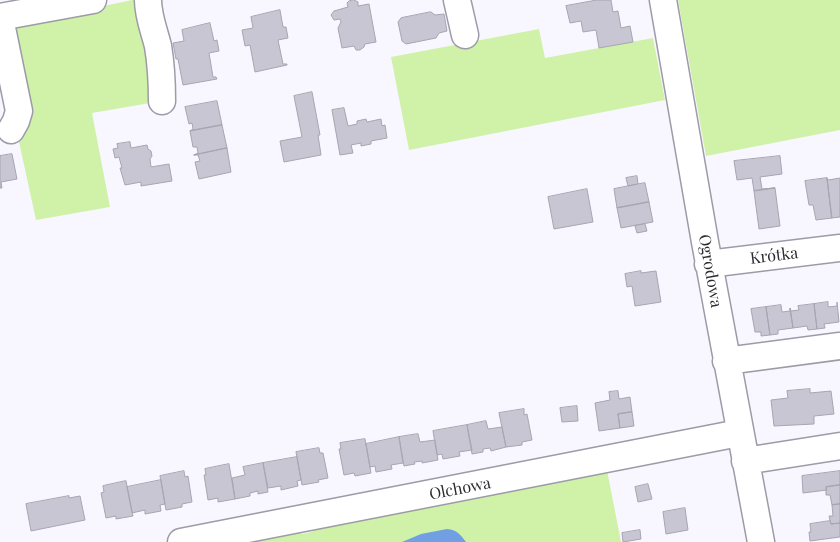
<!DOCTYPE html>
<html>
<head>
<meta charset="utf-8">
<style>
  body { margin:0 }
  canvas { display:block; background:#f8f7ff }
</style>
</head>
<body>
<canvas width="840" height="542"></canvas>
<script>
const ctx = document.querySelector('canvas').getContext('2d');
ctx.lineJoin = 'round';
function fill(path, color) { ctx.fillStyle = color; ctx.fill(path, 'evenodd'); }
function stroke(path, color, width, dash) { ctx.strokeStyle = color; ctx.lineWidth = width; ctx.lineCap = dash ? 'butt' : 'round'; ctx.setLineDash(dash || []); ctx.stroke(path); }
function drawText(font, color, halo, rows, align = 'center') {
  ctx.font = font + ' "Playfair Display",serif'; ctx.lineWidth = 4; ctx.setLineDash([]); ctx.textBaseline = 'middle'; ctx.strokeStyle = halo; ctx.fillStyle = color; for (const [text, x, y, turn = 0] of rows) {
    ctx.save(); ctx.translate(x, y); ctx.rotate((+turn || 0) * Math.PI / 180); ctx.textAlign = isNaN(turn) ? turn : align; if (halo) ctx.strokeText(text, 0, 0); ctx.fillText(text, 0, 0); ctx.restore();
  }
}
const green = new Path2D(`
  M132,0h4l20,102 -64,11 18,94 -74,13 -20,-92 -2,-103z
  M678,0h162v130l-134,26z
  M539,29l6,29 108,-20 12,62 -256,50 -18,-93z
  M607,470l14,72h-372l48,-11 5,3c7,-1 12,-2 17,-8z`);
const water = new Path2D(`
  M447,529c10,1 13,5 19,13h-64l19,-8z`);
const building = new Path2D(`
  M354,0l4,2v4l11,-2 7,38 -11,2 -1,3 -4,3h-4l-2,-4 -12,2 -4,-20 3,-6 -1,-3 -6,1 -3,-5 3,-4 14,-4 -1,-4 2,-2z
  M597,0h14l2,12 5,-1 3,17 9,-2 3,16 -34,6 -3,-18 -13,2 -2,-11 -11,2 -4,-17z
  M280,10l3,17h3l2,11 -10,2 5,24h4v1l-32,7 -5,-27 -5,1 -3,-16 11,-2 -2,-11z
  M431,12l4,3 9,-1 3,17 -8,2 -3,5 -30,6 -4,-3 -4,-19 3,-4z
  M210,23l4,18 3,-1 2,11 -10,2 4,24h3l1,2 -34,6 -5,-26h-2l-3,-16 11,-2 -2,-11z
  M312,92l8,43h-2l3,20 -37,7 -4,-21 22,-4 -8,-41z
  M217,101l5,24 -32,6 3,-2 -1,-6 -3,1 -4,-17z
  M344,108l4,18 9,-2v-3l9,-2 1,3 14,-3 1,7 3,-1 2,13 -16,3v3l-10,2v-3l-10,2 2,8 -13,2 -8,-45z
  M222,125l5,23 -33,7 4,-2 -1,-6h-4l-3,-16z
  M130,142l1,6 16,-3 1,4 3,2 1,5 -2,3 1,8 18,-3 3,17 -31,5v-4l-16,3 -5,-17h2l-3,-11 -4,1 -2,-9 5,-1 -1,-4z
  M227,148l4,24 -32,7 -4,-17 5,-1 -2,-6h-4z
  M12,154l5,25 -16,3 1,6h-2v-32z
  M780,156l2,18 -22,3 2,12 13,-1 -21,3 -2,-13 -15,2 -3,-19z
  M637,176l1,8 -10,2 -2,-8z
  M827,178l5,40 -16,2 -3,-15h-4l-4,-24z
  M827,178l1,2 12,-2v39l-8,1z
  M645,183l4,19 -32,6 -3,-19z
  M775,188l5,38 -21,3 -5,-38z
  M587,189l6,33 -39,7 -6,-32z
  M649,202l4,20 -32,6 -4,-20z
  M645,224l2,7 -10,2 -2,-7z
  M641,271v2l15,-2 5,31 -26,4 -3,-20 -5,1 -2,-13z
  M828,302v5l9,-1v-4l2,20 -15,2 1,4 -8,1 -3,-25z
  M814,304l3,25 -9,1 -1,-4 -14,2 -3,-20 1,3 8,-1 -1,-4z
  M781,305l1,7 8,-1v-3l3,20 -15,2v4l-8,1 -4,-28z
  M766,307l4,28 -9,1v-4h-6l-4,-23z
  M810,389v4l21,-2 3,23 -20,2v8l-40,2 -3,-26 17,-2 -1,-7z
  M618,391l1,8 11,-2 2,15 -14,2 2,14 -21,3 -4,-28 15,-3 -1,-8z
  M577,406l1,15 -16,1 -2,-14z
  M524,409v6l3,-1 5,26 -10,2v3l-16,2 -7,-34z
  M632,412l2,14 -14,2 -2,-14z
  M486,421l2,8 14,-2 4,20 -15,4 -1,-3 -7,1v3l-11,2 -5,-29z
  M467,425l5,25 -13,2 1,4 -17,3 -1,-5 -5,1 -4,-24z
  M418,434l2,8 15,-2 3,20 -16,3v-2l-8,1 1,2 -11,2 -5,-29z
  M399,437l4,26 -12,2 1,4 -16,3 -1,-6 -5,1 -4,-23z
  M365,439l6,34 -16,3 -1,-3 -10,2 -5,-26h2l-1,-6z
  M319,448l1,5h3l5,25 -10,2 1,2 -17,3 -6,-33z
  M297,457l4,23 -4,1 1,5 -17,4v-4l-13,2 -5,-25z
  M263,463l5,29 -10,2v-3l-8,2v3l-15,3 -3,-21 13,-3 -2,-8z
  M229,464l6,35 -17,3v-4l-10,2 -4,-25h2l-1,-6z
  M184,471l1,6 3,-1 4,26 -10,2v3l-16,3 -6,-34z
  M840,471v14l-14,2 1,3 -24,3 -1,-17z
  M161,480l4,24 -5,1 1,6 -16,3v-4l-13,3 -5,-26z
  M126,481l7,35 -17,3v-3l-10,2 -5,-25 3,-1 -1,-6z
  M648,484l4,15 -14,3 -3,-15z
  M840,485v19l-8,1 -2,-10h-4v-8z
  M69,496v2l11,-2 5,24 -54,11 -5,-27z
  M840,504v19l-9,1 -2,-8h4l-1,-11z
  M685,508l3,22 -22,4 -3,-22z
  M830,521l1,3 9,-1v14l-30,4 -1,-9h2l-1,-8z
  M640,530l1,9 -18,3 -1,-9z`);
const minor = new Path2D(`
  M148,0c0,16 6,30 10,46 3,18 4,36 4,55
  M457,0l8,35
  M663,0l42,242 56,300
  M0,17l93,-17
  M0,18l19,93 -3,10 -5,9
  M708,264l132,-16
  M726,361l114,-15
  M745,461l95,-15
  M181,542l558,-109`);
const streetNames = [
  ["Krótka",774,256,-7],
  ["Ogrodowa",710,271,80],
  ["Olchowa",460,489,-11]
];
fill(green, '#d0f2a8');
fill(water, '#719fe4');
fill(building, '#c7c6d2');
stroke(building, '#a6a5b1', 1);
stroke(minor, '#9d9ba7', 29);
stroke(minor, '#fff', 26);
drawText('16px', '#2c2c30', '#fff', streetNames);
</script>
</body>
</html>
